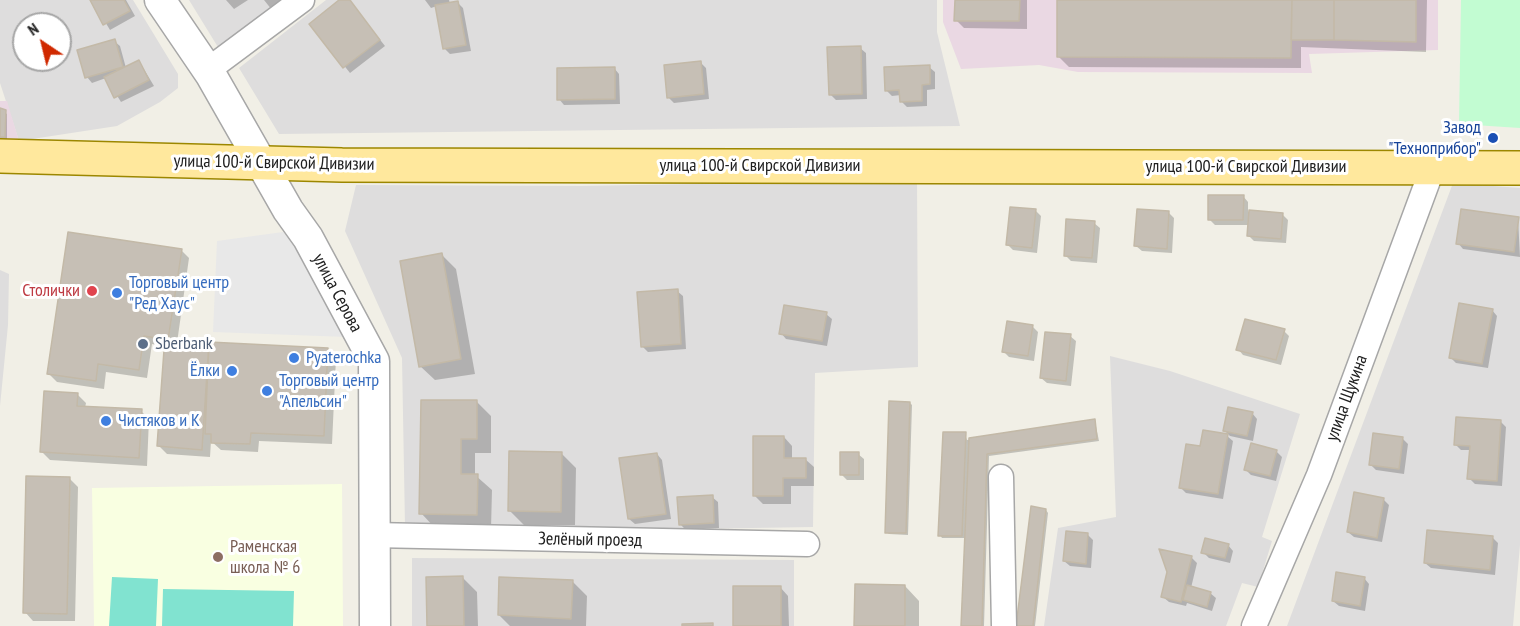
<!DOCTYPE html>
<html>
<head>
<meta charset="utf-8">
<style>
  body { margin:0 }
  #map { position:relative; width:1520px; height:626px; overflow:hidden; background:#f1efe6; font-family:"PT Sans Narrow",sans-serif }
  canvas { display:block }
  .north { position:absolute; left:12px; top:12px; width:60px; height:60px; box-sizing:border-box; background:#fff; border:2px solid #a6a6a6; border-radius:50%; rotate:325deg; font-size:16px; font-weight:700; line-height:24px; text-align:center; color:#202020 }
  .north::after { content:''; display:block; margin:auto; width:21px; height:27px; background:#d02900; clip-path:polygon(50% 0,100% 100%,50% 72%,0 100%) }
</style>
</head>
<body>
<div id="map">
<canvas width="1520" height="626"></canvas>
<div class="north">N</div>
</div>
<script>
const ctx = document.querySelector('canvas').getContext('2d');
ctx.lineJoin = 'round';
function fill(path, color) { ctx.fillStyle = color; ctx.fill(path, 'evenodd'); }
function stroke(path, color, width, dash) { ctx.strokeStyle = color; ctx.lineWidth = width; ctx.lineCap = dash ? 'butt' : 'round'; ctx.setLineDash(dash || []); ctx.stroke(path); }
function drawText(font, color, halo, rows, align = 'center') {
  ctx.font = font + ' "PT Sans Narrow",sans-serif'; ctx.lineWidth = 6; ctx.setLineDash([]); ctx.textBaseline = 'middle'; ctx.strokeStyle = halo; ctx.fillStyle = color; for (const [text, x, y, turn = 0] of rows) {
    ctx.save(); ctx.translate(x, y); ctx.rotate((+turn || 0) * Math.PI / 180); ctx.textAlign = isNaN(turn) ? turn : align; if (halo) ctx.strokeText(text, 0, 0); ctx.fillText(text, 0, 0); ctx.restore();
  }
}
const residential = new Path2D(`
  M0,0h133l45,74v14l-18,14 -43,24 -98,15 -19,-58zM24,24h36v36h-36z
  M189,0h98l-66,52z
  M326,0h611v32l23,94 -681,8 -40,-66z
  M917,180l1,187 -103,6 -2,154 -245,4 -163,-5 -3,-168 -57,-127 11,-46 226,1z
  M1453,183l67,5v357l-7,81h-226z
  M0,270l9,4 -1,51 -8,81z
  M1110,356l60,15 130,43 -38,123 10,4 -14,46 -16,-4 -16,43h-182l14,-98 58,-11z
  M412,558l382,2v66h-382z`);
const industrial = new Path2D(`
  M943,0h495v50l-129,4 3,19 -234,-1 -39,-7 -78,4 -18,-47z
  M0,101h7l12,40 -19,-1z`);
const education = new Path2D(`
  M342,484l1,142h-249l-2,-138z`);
const park = new Path2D(`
  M1461,0h59v128l-61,-4z`);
const pitch = new Path2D(`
  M112,577l46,2 -2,47h-47z
  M163,589l131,2 -1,35h-131z`);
const parking = new Path2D(`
  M283,232l34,34 30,71 -134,-5 4,-91z`);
const shadow = new Path2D(`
  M92,0h34l9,16 -25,14z
  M226,0h22l-14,9z
  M264,0h21l-13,10z
  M342,0l9,3 34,43 -35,27 -39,-49z
  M425,0h24l1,4 8,-1 5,5 8,43 -21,3 -5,-5 -8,-43 -6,2z
  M956,0h71v29l-63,-1 -8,-8z
  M1059,0h368l-1,52 -125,-5v21l-232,-1 -11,-11z
  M114,41l6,5 6,22 13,-7 15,25 -33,16 -15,-24 -14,5 -5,-6z
  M860,48l6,5 1,46 -31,1 -6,-6z
  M701,63l5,5 3,31 -35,4 -6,-6z
  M929,67l6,5v17l-8,1v16l-20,1 -6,-6v-6l-9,1 -6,-6z
  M614,68l5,6 1,30 -56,1 -5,-6z
  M0,109l7,5v25h-7z
  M1243,196l5,6v10l34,2 6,6 -2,23 -32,-2 -5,-5v-11h-34l-6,-6z
  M1036,211l5,5 -4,37 -24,-3 -5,-5z
  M1169,213l5,5 -2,35 -30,-2 -6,-5z
  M1518,218l2,39 -57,-8 -5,-6z
  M1094,223l6,5 -3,35 -26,-2 -5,-5z
  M181,250l8,8 -12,85 150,6 9,9 -4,86 -73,-3 -1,11 -37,-2 -10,-9 -1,16 -43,-3 -8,-8 12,-99 -19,-3 -5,34 -41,-6 -2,17 -47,-7 -8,-8z
  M442,255l14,14 19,105 -40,6 -15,-14z
  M677,291l6,5 3,53 -38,3 -6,-6z
  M1492,310l5,6 -9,52 -32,-5 -6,-6z
  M826,314l6,5 -5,27 -41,-7 -5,-6z
  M1033,327l5,5 -4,29 -25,-4 -5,-5z
  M1284,331l5,5 -8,29 -38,-10 -5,-6z
  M1070,336l6,5 -5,45 -24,-3 -6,-5z
  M77,394l9,9 -1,5 56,3 8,8 -2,47 -97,-6 -8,-8z
  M477,402l14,14v37h-16v22l17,15 -1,39 -56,-1 -14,-15z
  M910,403l2,2 -4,130 -19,-1 -3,-2z
  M1252,413l5,6 -4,22 -23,-5 -6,-6z
  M1095,421l4,20 -110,15 -5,170h-21l3,-88h-24l-2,-3 25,-101 2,6z
  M1501,422l5,5 -4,59 -27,-2 -6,-6 2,-28h-10l-6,-6z
  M1227,436l6,5 -10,58 -37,-6 -5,-5 21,-40z
  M784,437l8,9v13h13l9,8v19h-23v18h-28l-9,-9z
  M1402,438l6,6 -4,30 -28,-4 -5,-5z
  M1276,451l6,6 -6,24 -25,-6 -6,-6z
  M561,453l15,15 -1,57h-51l-15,-15z
  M657,454l5,6 9,59 -36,5 -6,-5z
  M858,454l6,5v21h-17l-5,-5z
  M69,478l9,9 -3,134h-42l-8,-9z
  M712,497l6,5 1,26 -33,2 -6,-6z
  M1383,499l6,6 -7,37 -28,-5 -6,-5z
  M1046,510l2,3 -13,113h-17z
  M1088,535l5,5 -2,28 -21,-2 -6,-5z
  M1493,538l5,5 -3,32 -64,-7 -6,-5z
  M1228,545l5,6 -3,12 -21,-5 -6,-6z
  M1191,557l6,6 -6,25 19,5 6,5 -4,13 -25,-8 -1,3 -17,-4 -6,-5z
  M463,578l14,14 1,34h-49z
  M1364,578l5,6 -4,27 -26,-5 -6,-5z
  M573,582l14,14 -1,30h-76l-11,-11z
  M905,586l14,15v25h-64z
  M780,587l8,9 1,30h-54z`);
const building = new Path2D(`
  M90,0h34l6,11 -27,14z
  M339,0h11l30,40 -37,28 -34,-44z
  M955,0h65l-1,21h-65z
  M1057,0h235l-1,58 -234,-1z
  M1292,0h42v40h-43z
  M1334,0h82v42l-82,-2z
  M458,1l8,44 -23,4 -8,-44z
  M115,39l8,28 -38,11 -8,-28z
  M861,46l1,48 -33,1 -2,-48z
  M139,60l10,20 -35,18 -10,-21z
  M701,61l3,33 -37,4 -3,-33z
  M930,65v19l-8,1v16l-22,1 -1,-12 -14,1 -1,-24z
  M615,67v32l-58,1v-32z
  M0,108l6,2 -1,27h-5z
  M1208,195h36l-1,25h-35z
  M1010,207l26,2 -4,39 -26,-3z
  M1137,209l32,2 -2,38 -33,-3z
  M1461,209l58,8 -5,35 -58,-8z
  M1249,210l34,3 -2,26 -34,-3z
  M1066,219l29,2 -3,37 -28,-2z
  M68,232l114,17 -14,91 -24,-4 -5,34 -41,-6 -2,17 -49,-7z
  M442,253l19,106 -42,8 -19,-106z
  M678,289l3,55 -40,3 -4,-55z
  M1459,303l34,6 -11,55 -33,-6z
  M784,305l43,7 -5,29 -43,-7z
  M1245,319l40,10 -9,31 -40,-10z
  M1007,321l26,4 -5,31 -26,-4z
  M1045,332l26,2 -5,47 -26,-3z
  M177,341l32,1 -7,108 -45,-4 7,-96z
  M209,342l119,6 -4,88 -73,-3 -1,11 -39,-1v-9h-6z
  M44,391l34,2 -1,13 65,3 -3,49 -99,-6z
  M421,400h56v39h-16v35h17l-1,41 -58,-1z
  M889,401l21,1 -4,131h-21z
  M1228,407l25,5 -6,24 -24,-5z
  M1456,417l45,3 -4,61 -30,-2 3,-33 -16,-1z
  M1095,419l2,20 -110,15 -5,172h-21l8,-188z
  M1203,430l25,4 -10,60 -39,-6 7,-44 14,2z
  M943,432h23l-4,104h-24z
  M1373,433l30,4 -4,32 -30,-4z
  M753,436h31v22h22v20h-23v18h-30z
  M1251,443l26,7 -7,26 -26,-6z
  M509,451l53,1 -1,60 -53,-1z
  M840,452h19v23h-19z
  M657,453l9,61 -38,5 -9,-61z
  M26,476l44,1 -3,137 -44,-1z
  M1354,492l30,6 -7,40 -30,-6z
  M713,495l1,28 -35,2 -2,-28z
  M1031,506l15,3 -13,117h-17z
  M1427,530l66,6 -3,34 -66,-7z
  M1066,531l22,2 -2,31 -23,-3z
  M1205,538l24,6 -4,14 -24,-5z
  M1159,549l33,7 -11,46 -20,-5 6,-25z
  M1336,572l29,5 -5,29 -28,-5z
  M463,576l1,50h-37l-1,-49z
  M499,577l74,3 -2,39 -73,-4z
  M855,584l50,1v41h-51z
  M1187,585l24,7 -4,15 -24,-7z
  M733,586h48v40h-48z
  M713,623v3h-31v-2z`);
const minor = new Path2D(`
  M208,70l94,-70
  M1001,477l3,149
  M373,535l434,9
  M1254,626l65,-151 114,-308`);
const tertiary = new Path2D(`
  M160,0l51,75 77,135 20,28 66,123 1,265`);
const primary = new Path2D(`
  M0,156l342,9 1178,3`);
const markers = [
  [1493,138,6,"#1a4fb4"],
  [92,291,6,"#e0444e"],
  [117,293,6,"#3f7fe0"],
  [143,344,6,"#5c6f8a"],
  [294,358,6,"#3f7fe0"],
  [232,371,6,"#3f7fe0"],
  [267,391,6,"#3f7fe0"],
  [106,421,6,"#3f7fe0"],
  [218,557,6,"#8d6e63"]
];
const transitNames = [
  ["Завод",1481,128],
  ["\"Техноприбор\"",1481,149]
];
const streetNames = [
  ["улица 100-й Свирской Дивизии",274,163,1],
  ["улица 100-й Свирской Дивизии",760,166],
  ["улица 100-й Свирской Дивизии",1246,167],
  ["улица Серова",337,293,62],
  ["улица Щукина",1347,398,-70],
  ["Зелёный проезд",590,540,1]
];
const shopNames = [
  ["Торговый центр",129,283],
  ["\"Ред Хаус\"",129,304],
  ["Pyaterochka",306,358],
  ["Ёлки",220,371,"right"],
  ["Торговый центр",279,381],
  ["\"Апельсин\"",279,402],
  ["Чистяков и К",118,421]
];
const healthNames = [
  ["Столички",80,291]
];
const serviceNames = [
  ["Sberbank",155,344]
];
const educationNames = [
  ["Раменская",230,547],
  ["школа № 6",230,568]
];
fill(residential, '#dedddd');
fill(industrial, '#ead8e3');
fill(education, '#f9ffe1');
fill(park, '#c2fcd2');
fill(pitch, '#81e3d0');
fill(parking, '#e8e8e8');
fill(shadow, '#0003');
fill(building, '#c6bfb5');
stroke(building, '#c3b9a7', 1.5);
stroke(minor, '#a7a7a7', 27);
stroke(tertiary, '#a7a7a7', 33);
stroke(primary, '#9c8700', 36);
stroke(minor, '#fff', 24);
stroke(tertiary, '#fff', 30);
stroke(primary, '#ffe89d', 33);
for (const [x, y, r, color] of markers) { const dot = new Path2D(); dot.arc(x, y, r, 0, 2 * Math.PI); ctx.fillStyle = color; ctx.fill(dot); stroke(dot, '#fff', 2); }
drawText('18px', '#164399', '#fff', transitNames, 'right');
drawText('18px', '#202020', '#fff', streetNames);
drawText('18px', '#366cbe', '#fff', shopNames, 'left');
drawText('18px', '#be3a42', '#fff', healthNames, 'right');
drawText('18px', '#4e5e75', '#fff', serviceNames, 'left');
drawText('18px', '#785e54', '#fff', educationNames, 'left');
</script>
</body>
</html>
